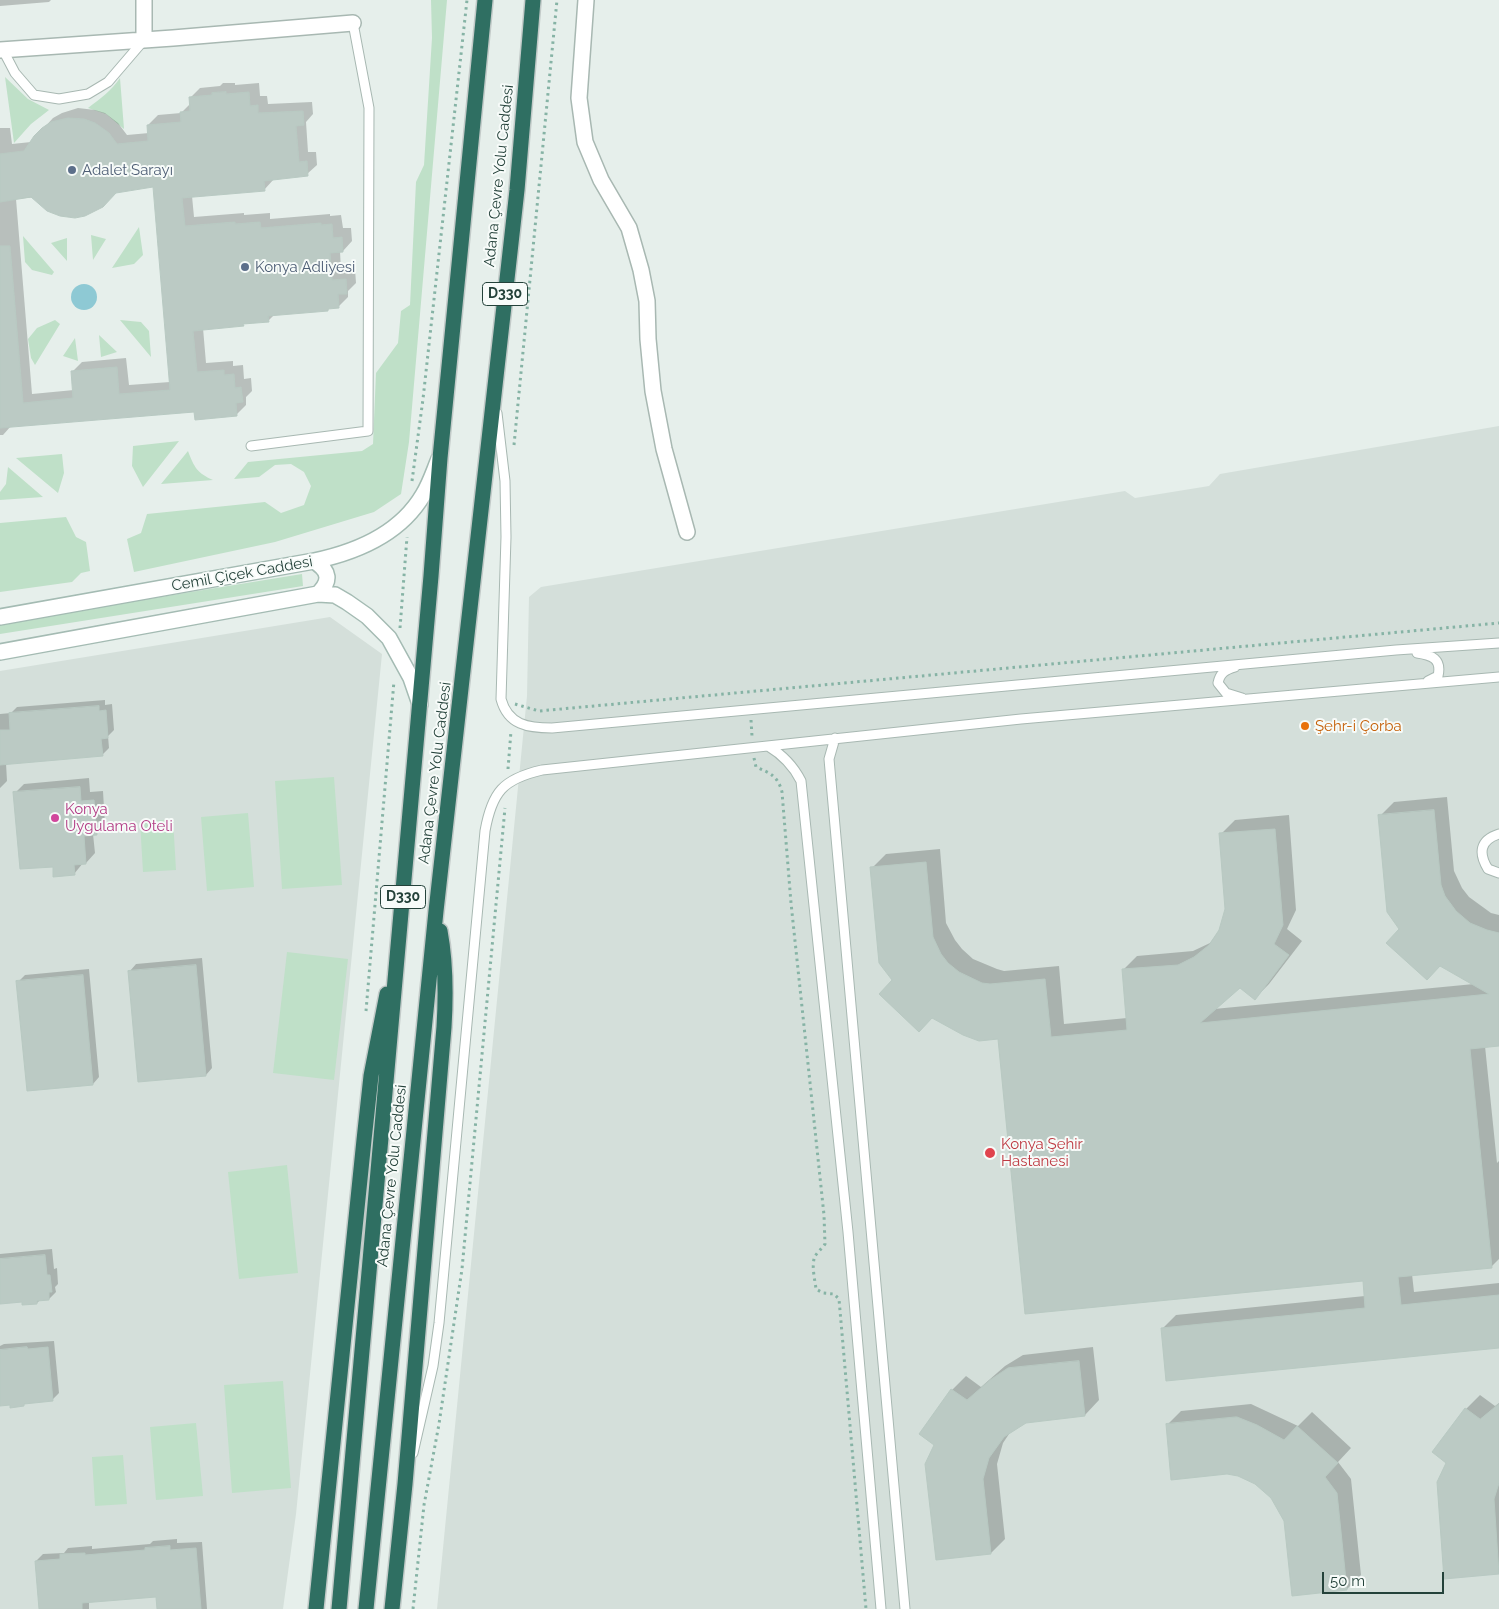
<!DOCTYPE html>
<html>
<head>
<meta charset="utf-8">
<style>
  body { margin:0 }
  #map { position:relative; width:1499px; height:1609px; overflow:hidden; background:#e6efeb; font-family:Raleway,sans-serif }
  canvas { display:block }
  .scale { position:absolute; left:1322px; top:1572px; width:122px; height:22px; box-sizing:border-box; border:2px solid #24423a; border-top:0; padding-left:6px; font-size:15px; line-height:18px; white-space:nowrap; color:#24423a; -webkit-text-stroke:4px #f7fbf9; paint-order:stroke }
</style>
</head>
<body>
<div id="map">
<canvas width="1499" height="1609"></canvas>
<div class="scale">50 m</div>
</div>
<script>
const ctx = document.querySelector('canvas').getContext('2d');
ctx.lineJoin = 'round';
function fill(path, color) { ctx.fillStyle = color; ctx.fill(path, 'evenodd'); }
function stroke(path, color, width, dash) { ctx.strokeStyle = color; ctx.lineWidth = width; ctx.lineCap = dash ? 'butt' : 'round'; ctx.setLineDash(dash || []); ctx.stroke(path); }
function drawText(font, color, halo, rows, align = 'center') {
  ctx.font = font + ' Raleway,sans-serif'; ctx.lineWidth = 4; ctx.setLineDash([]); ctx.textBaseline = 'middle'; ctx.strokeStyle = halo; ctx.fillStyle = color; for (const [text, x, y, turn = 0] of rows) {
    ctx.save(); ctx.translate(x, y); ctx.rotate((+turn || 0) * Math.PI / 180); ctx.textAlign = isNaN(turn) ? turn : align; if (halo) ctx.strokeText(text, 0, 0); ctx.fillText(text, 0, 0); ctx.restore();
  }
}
const built = new Path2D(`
  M1499,426v1183h-1062l90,-913 2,-99 12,-10 584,-96 10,7 74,-12 11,-12z
  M330,617l52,37 -86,860 -13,95h-283v-938z`);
const green = new Path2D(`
  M431,0h16l-38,442 -8,52 -27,18 -99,30 -141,30 -7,-33 14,-6 6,-19 118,-12 16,11 23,-8 7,-19 -7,-14 -13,-8 -16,1 -16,12 -25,2 14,-17 114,-11 11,-7 3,-71 22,-30 3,-32 9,-6 6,-123 8,-17 8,-127z
  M5,77l23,22 21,11 -18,14 -17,19z
  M120,78l4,51 -18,-15 -18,-6c12,-9 24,-18 32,-30z
  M139,227l4,28 -9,9 -22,4z
  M91,235l15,4 -13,21z
  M23,236l31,36 -2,3 -20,-5 -7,-8z
  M67,238v23l-16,-18z
  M55,320l5,4 -25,41 -4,-7 -3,-19 9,-11z
  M120,320l21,2 8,9 2,26z
  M99,335l18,17 -16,5z
  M75,338l3,23 -15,-5z
  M179,441l-36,46 -11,-21 1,-20z
  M188,451c6,16 9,22 25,29l-52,4z
  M62,454l2,19 -6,20 -42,-35z
  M8,467l35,30 -43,3v-8l6,-8z
  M66,517l10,20 10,5 4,29 -9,2 -9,9 -72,10v-69z
  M302,574l1,12 -303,48v-11z
  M334,777l8,108 -60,4 -7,-108z
  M248,813l6,74 -47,4 -6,-74z
  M173,819l3,51 -33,2 -3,-50z
  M287,952l61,7 -14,121 -61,-7z
  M287,1165l11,108 -59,6 -11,-107z
  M283,1381l8,107 -59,5 -8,-108z
  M196,1423l7,73 -47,4 -6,-73z
  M123,1455l4,49 -32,2 -3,-49z`);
const water = new Path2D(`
  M71 297a13 13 0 1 1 26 0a13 13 0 1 1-26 0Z`);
const shadow = new Path2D(`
  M0,0h51l-2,2 -49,4z
  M223,83h12v2l24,-2 1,13h7l1,8 44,-2 1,12 -7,8 2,30h8l1,13 -10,9 -33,5 -10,11 -72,6 2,21 50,-4v2l26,-2v6l60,-5v2l11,-1 2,13h8l1,13 -9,10h-3l1,20 14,-2 1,14 -8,8v6l-9,9 -9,1 -2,3 -53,4 -7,7 -65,7 3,35 27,-2v5l10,-1 1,14 7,-1 1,13 -6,6v8l-10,10 -41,-5 -184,16 -8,9h-3v-307h10l2,16 19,-2 22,-24 9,-5 16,-5 17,2 10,3 13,10 9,12 22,-2 -1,-8 10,-10 23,-2 10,-10 -1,-5 10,-10 20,-2zM154,186l16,196 -41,3 -3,-27 -44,4 -10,10 2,18 -42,4 -16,-195z
  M105,700v5l7,-1 2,26 -6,6 1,12 -7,7 -96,8 1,18 -7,7v-74l11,-1 6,-6z
  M89,778l1,14 13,-1 2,34 -9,9h-3l2,19 -9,10h-3l-9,11 -20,-9 -39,-72 9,-9z
  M1447,797l7,74 8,17 7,9 22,16 8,2v130l-14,1 12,117 2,-2v98l-8,8 -79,7 2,18 85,-9v64l-337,-18 14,-14 189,-19 -1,-17 -365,-241 -106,-58 -21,-112 14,-14 54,-5 6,74 9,17 7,9 11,10 24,10 7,2 55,-5 5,58 63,-6 -4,-48 14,-14 56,-5 17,-8 10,-13 7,-21 -6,-75 14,-14 54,-5 7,95 -9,19 15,12 -33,43 -14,14 -15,-11 -26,22 260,-25 -73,-55 -21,-113 14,-14z
  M202,958l10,110 -6,7 -76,-104 6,-7z
  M89,969l10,108 -6,7 -75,-102 7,-7z
  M52,1249l2,20 3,-1 1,16 -3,3 1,5 -7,7 -9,1 -3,3 -14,-2 -23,2v-49z
  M54,1341l5,52 -7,7 -26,3 -3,2h-23v-59l4,-2z
  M1093,1347l6,53 -14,15 -60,7 -14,9 -8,12 -6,21 8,75 -14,14 -56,-109 17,-54 14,-14 15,11 24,-21 18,-11z
  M1480,1395l15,11 4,-3v170l-53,4 2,-114 -15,-11 33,-43z
  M1251,1404l47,22 14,-14 39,36 -13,14 13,17 10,96 -14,14 -62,-69 -13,-23 -17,-14 -88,-58 14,-14z
  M177,1539v4l25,-1 5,67h-49l-1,-13 -68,5v8h-49l-4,-48 7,-7 21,-1 4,-5 24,-2v3l58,-5 3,-3z`);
const building = new Path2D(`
  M226,92v2l23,-2 1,14 8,-1v8l45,-2 1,14 -8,1 3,36 8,-1 1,15 -44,5 1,10 -83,7 3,28 50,-4v2l25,-2 1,6 60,-5v2l11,-1 1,14 9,-1 1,15 -13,1 2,27 14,-1 1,15h-9l1,14 -11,1v2l-60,5 1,6 -26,2 1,2 -51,5 4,41 27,-2v5l10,-1 1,14 6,-1 2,15 -7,1 1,13 -42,4 -1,-8 -194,16v-182h10l13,157 50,-5 -2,-27 46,-4 2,27 51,-4 -17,-203 -37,6 -13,14 -18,9 -10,2 -15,-2 -13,-5 -16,-14 -31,5v-48l24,-3 10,-15 8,-8 9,-6 17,-4 16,1 11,4 14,10 8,11 31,-3 -1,-16 34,-3 -1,-10 10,-1 -1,-14 23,-2v-2z
  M99,706v5l7,-1 2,28 -7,1 2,17 -103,9v-35h10l-1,-17z
  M80,787l1,14 13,-1 3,35 -13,1 2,28 -12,1 1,10 -22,2v-10l-33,2 -7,-77z
  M1434,810l7,75 4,11 11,15 14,12 17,7 12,3v113l-29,3 22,219 -94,9 3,28 98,-10v53l-333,33 -5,-53 204,-20 -2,-27 -338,33 -27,-275 -19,2 -16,-6 -31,-17 -13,14 -40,-38 13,-14 -13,-17 -9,-96 56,-5 7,75 8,17 7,9 11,9 23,11 8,1 55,-5 6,58 76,-7 -5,-61 56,-4 16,-8 15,-12 10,-15 6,-21 -6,-76 56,-4 8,96 -9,19 15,11 -34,45 -15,-12 -40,35 289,-29 -49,-28 -13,14 -41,-37 13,-14 -12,-17 -9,-97z
  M196,965l10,111 -68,6 -10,-111z
  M83,975l10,110 -66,6 -11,-110z
  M45,1255l2,20h3l2,17h-3v8l-12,1v3l-15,1v-3l-22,2v-45z
  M27,1347l1,2 20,-2 5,54 -29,3v2l-14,2v-3l-10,1v-56z
  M1079,1361l6,55 -59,7 -22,14 -15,21 -6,21 8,75 -55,6 -11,-96 9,-19 -15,-11 32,-45 16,11 23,-20 18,-12z
  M1499,1404v79l-5,16 5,75 -55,5 -7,-97 9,-19 -14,-11 33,-44 15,11z
  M1237,1417l20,8 27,15 13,-14 41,37 -13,14 12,16 10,97 -55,6 -8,-75 -13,-23 -16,-14 -17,-8 -11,-2 -56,6 -5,-56z
  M170,1546v4l26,-2 5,61h-44l-1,-12 -74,6v6h-43l-4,-48 25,-2v-5l25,-1v2l60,-5v-2z`);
const path = new Path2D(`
  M514,445l43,-445
  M412,481l11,-82 44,-399
  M400,628l7,-91
  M515,704l24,7 960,-88
  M751,720l1,16
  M754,758l2,9c14,6 22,9 26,25l9,111 33,312 1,29c-3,4 -7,8 -10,12 -4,9 0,24 1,33l7,4 11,1 5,5 27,310
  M508,769l3,-38
  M366,1011l28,-330
  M413,1609l11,-104 15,-81 23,-155 43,-461`);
const lane = new Path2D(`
  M3,50l12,23 19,22 25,4 29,-5 20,-12 36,-42
  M497,413l8,68 1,56 -5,162c7,26 27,29 51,29l844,-78 103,-7
  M251,446l117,-15 1,-323 -16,-85
  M1417,653c15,2 25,6 21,23l-10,5
  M1235,667c-10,3 -15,6 -17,16l8,10 16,5
  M835,738l-6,21 76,850
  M768,746c15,9 25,19 33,35l47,451 33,377
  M1499,834c-19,6 -21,19 -11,35l11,4
  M413,1453l20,-87 6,-43 46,-492c7,-39 18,-52 57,-61l479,-51 478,-42`);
const street = new Path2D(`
  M586,0l-7,98 6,44 16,38 28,48 12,42 6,31 1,38 5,52 11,58 23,83
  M144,40v-40
  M0,50l173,-12 180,-15`);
const secondary = new Path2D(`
  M314,561c16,10 17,20 4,33
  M0,617l314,-56c43,-9 86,-27 109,-66 7,-11 11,-24 16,-36
  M0,652l318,-58 17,1 12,7 20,14 22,22 22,40 9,26`);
const highway = new Path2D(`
  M316,1609l48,-469 7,-64 16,-82
  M339,1609l92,-1033 9,-118 45,-458
  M366,1609l70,-698 81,-721 16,-190
  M392,1609l13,-125 39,-457c2,-32 2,-64 -4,-96`);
const markers = [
  [72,170,5,"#5c6f8a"],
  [245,267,5,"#5c6f8a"],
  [1305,726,5,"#e8710a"],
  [55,818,5,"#d1479c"],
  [990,1153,6,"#e0444e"]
];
const shields = [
  [505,294,45],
  [403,897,45]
];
const shieldNames = [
  ["D330",505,294],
  ["D330",403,897]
];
const serviceNames = [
  ["Adalet Sarayı",82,170],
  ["Konya Adliyesi",255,267]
];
const streetNames = [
  ["Adana Çevre Yolu Caddesi",499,176,-84],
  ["Cemil Çiçek Caddesi",242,574,-10],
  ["Adana Çevre Yolu Caddesi",435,773,-83],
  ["Adana Çevre Yolu Caddesi",392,1176,-84]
];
const foodNames = [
  ["Şehr-i Çorba",1315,726]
];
const hotelNames = [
  ["Konya",65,809],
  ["Uygulama Oteli",65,826]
];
const healthNames = [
  ["Konya Şehir",1001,1144],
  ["Hastanesi",1001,1161]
];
fill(built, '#d4dfda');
fill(green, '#bfe0c8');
fill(water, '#8ec9d4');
fill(shadow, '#0003');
fill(building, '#bbcac4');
stroke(building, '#b8c9c2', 1);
stroke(lane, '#a8b8b2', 11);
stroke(street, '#a8b8b2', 18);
stroke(secondary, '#a4bbb3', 18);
stroke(highway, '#c2cac8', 18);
stroke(path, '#86b3a5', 3, [2.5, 4]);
stroke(lane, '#fff', 9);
stroke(street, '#fff', 15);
stroke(secondary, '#fff', 15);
stroke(highway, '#2f6f62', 15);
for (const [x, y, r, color] of markers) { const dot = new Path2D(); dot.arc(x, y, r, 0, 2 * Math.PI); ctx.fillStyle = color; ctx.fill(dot); stroke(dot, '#f7fbf9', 2); }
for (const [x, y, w] of shields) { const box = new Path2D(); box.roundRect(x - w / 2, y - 11.5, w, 23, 4); ctx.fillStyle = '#f7fbf9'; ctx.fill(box); stroke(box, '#24423a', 1); }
drawText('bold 14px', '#24423a', null, shieldNames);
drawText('15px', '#4e5e75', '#f7fbf9', serviceNames, 'left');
drawText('15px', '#24423a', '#f7fbf9', streetNames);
drawText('15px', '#c56008', '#f7fbf9', foodNames, 'left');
drawText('15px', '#b23c85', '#f7fbf9', hotelNames, 'left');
drawText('15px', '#be3a42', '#f7fbf9', healthNames, 'left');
</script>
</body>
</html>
